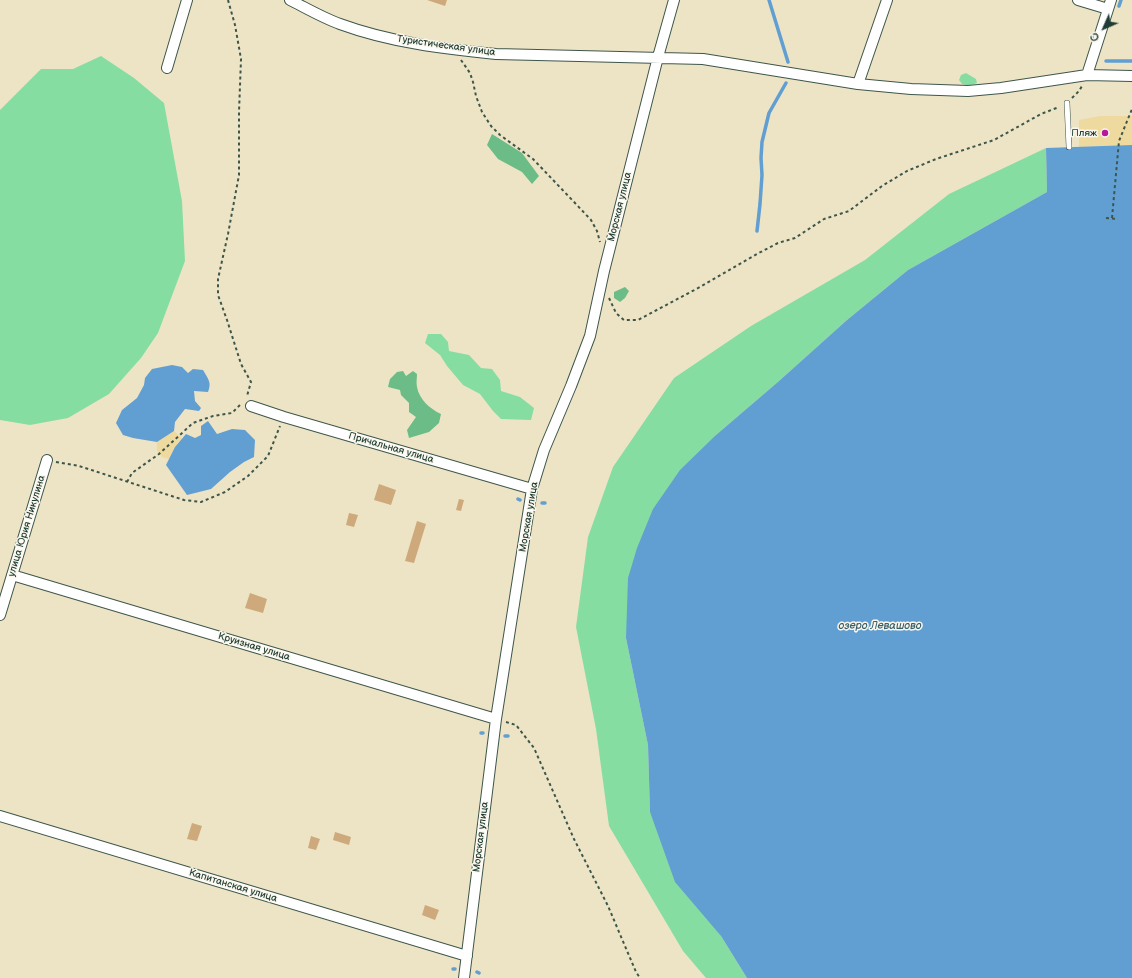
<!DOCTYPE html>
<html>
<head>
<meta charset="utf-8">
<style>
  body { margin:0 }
  #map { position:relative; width:1132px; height:978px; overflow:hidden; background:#ede4c6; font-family:"Balsamiq Sans",sans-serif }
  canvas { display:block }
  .north { position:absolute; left:1084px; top:8px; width:40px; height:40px; -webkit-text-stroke:3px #fbf7ec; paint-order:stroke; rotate:225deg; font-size:11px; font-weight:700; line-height:16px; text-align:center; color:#1f3d34 }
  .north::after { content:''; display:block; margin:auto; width:14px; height:18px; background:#1f3d34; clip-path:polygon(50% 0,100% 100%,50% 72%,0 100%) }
</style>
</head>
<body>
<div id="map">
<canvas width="1132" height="978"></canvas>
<div class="north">С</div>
</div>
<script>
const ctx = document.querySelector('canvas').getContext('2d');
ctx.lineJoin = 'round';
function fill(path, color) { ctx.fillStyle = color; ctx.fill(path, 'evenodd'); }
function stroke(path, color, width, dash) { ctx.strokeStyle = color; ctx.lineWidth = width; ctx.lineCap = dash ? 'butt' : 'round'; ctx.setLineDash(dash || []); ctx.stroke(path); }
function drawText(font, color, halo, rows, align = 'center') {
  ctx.font = font + ' "Balsamiq Sans",sans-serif'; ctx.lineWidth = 3; ctx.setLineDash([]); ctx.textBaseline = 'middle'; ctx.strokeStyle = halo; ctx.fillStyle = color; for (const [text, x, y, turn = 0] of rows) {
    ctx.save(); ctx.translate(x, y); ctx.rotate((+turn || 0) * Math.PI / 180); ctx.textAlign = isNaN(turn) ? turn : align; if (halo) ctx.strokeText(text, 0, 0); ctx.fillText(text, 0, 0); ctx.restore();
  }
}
const green = new Path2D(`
  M101,56l33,22 30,25 18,98 3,60 -27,72 -17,25 -32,36 -41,24 -38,7 -30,-5v-310l41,-41h32z
  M966,73l10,6 1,4c-5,2 -9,3 -15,1l-3,-4 2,-5z
  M1046,148l1,44 -139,78 -61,50 -68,61 -63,54 -90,203 22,107 2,67 71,124 26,42h-41l-23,-27 -74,-125 -13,-97 -20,-102 12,-90 25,-70 61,-89 77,-52 114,-66 84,-66z
  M428,334h13l7,8 1,9 20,4 12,13 11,1 8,11 1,11 19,6 14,11 -3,12 -30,-1 -8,-8 -13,-17 -17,-9 -16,-19 -7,-11 -15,-12z`);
const forest = new Path2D(`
  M492,134l30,19 17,23 -7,8 -10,-12 -24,-13 -11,-14z
  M625,287l4,4 -4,7 -5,4 -6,-4v-6z
  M403,371l3,5 7,-5 4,3c0,4 -1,9 0,13 2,12 13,22 24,27l-2,9 -10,9 -20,6 -2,-8 9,-13 -7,-5v-9l-8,-8 -1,-5 -12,-3 2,-8 7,-7z`);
const sand = new Path2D(`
  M1100,116h32v29l-53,2v-27z
  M174,431l8,7 -7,9 -6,12 -7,-2 -5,-6v-9z`);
const water = new Path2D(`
  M1132,145v833h-385l-26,-42 -46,-54 -25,-70 -2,-67 -22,-107 2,-60 9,-30 16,-39 27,-39 36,-35 63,-54 68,-61 61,-50 139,-78 -1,-44z
  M172,365l10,2 6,6 5,-4 10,1c5,9 9,12 5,22l-14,-1 1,10 6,7 -2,3 -14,-2 -10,13 -1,9 -17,11 -24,-4 -10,-3 -7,-12 6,-13 15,-12 7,-13 1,-7 7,-9z
  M208,421l9,13 15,-5 13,1 10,10 -1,17 -10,5 -14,10 -19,17 -24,6 -21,-30 9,-18 11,-13 9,4 6,-3v-9z`);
const stream = new Path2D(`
  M769,0l19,62
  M1119,6l2,-6
  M1106,61h26
  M757,231l3,-27 2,-29 -1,-17 1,-16 7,-29 17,-30
  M518,499l2,1
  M542,503h3
  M481,733h2
  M505,736h3
  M453,969h2
  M477,972l2,1`);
const building = new Path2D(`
  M427,0h20l-2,6z
  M379,484l17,6 -5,15 -17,-5z
  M459,499l5,1 -3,11 -5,-1z
  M349,513l9,2 -4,12 -8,-2z
  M417,521l9,3 -12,39 -9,-2z
  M250,593l17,6 -4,14 -18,-5z
  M192,823l10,3 -5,15 -10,-2z
  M335,832l16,5 -2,8 -16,-5z
  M311,836l9,3 -4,11 -8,-2z
  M425,905l14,5 -4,10 -13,-5z`);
const path = new Path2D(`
  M228,0l7,25 6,34 -2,53v63l-11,59 -10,45v16l9,25 14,44 10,18 -4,14
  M461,60l9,13 3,9 3,14 6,16 9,14 9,9 33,24 42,44 16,17 6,11 3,11
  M1072,98l7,-7 3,-5
  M1106,218l12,1
  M1112,218l7,-77 13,-32
  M609,298l7,15 8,7h14l62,-33 57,-33 21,-11 17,-5 29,-19 25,-8 33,-25 25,-15 29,-12 58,-19 47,-26 18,-7
  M56,462l23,4 105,34 17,2 24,-10 23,-16 20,-20 12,-30
  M127,482l5,-9 27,-19 34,-31 20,-7 19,-3 9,-9
  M506,722l10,3 18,23 40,91 34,67 28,66 4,6`);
const service = new Path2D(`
  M1067,103l2,44`);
const minor = new Path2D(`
  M290,0c16,8 33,18 50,24 49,18 104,25 156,30l207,5 155,25 53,5 57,2 33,-3 86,-13 45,1
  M1078,0l30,9
  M167,68l20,-68
  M1087,75l24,-75
  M858,84l29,-84
  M251,406l33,11 248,72
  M12,575l484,144
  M0,615l47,-155
  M0,816l467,140
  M464,978l32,-259 36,-230 12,-39 27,-64 19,-50 14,-65 54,-214 16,-57`);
const markers = [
  [1105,133,4,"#b5179e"]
];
const streetNames = [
  ["Туристическая улица",446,46,8],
  ["Морская улица",620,207,-76],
  ["Причальная улица",391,448,16],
  ["Морская улица",529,517,-80],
  ["улица Юрия Никулина",27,526,-73],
  ["Круизная улица",254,647,17],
  ["Морская улица",481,837,-83],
  ["Капитанская улица",233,886,17]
];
const poiNames = [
  ["Пляж",1097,133]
];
const waterNames = [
  ["озеро Левашово",880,626]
];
fill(green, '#86dda1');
fill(forest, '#6cbc87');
fill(sand, '#eeda9e');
fill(water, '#619ed2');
stroke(stream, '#619ed2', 3.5);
fill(building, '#cea97b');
stroke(service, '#3e564a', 6);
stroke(minor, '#3e564a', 12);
stroke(path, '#3e564a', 2, [3, 3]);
stroke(service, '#fff', 5);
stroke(minor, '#fff', 10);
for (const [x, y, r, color] of markers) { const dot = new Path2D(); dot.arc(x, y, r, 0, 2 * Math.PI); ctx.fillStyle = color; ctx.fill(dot); stroke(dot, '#fbf7ec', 1.5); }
drawText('10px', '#1f3d34', '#fbf7ec', streetNames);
drawText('10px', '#1f3d34', '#fbf7ec', poiNames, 'right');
drawText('italic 11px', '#365f6b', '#fbf7ec', waterNames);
</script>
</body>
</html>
